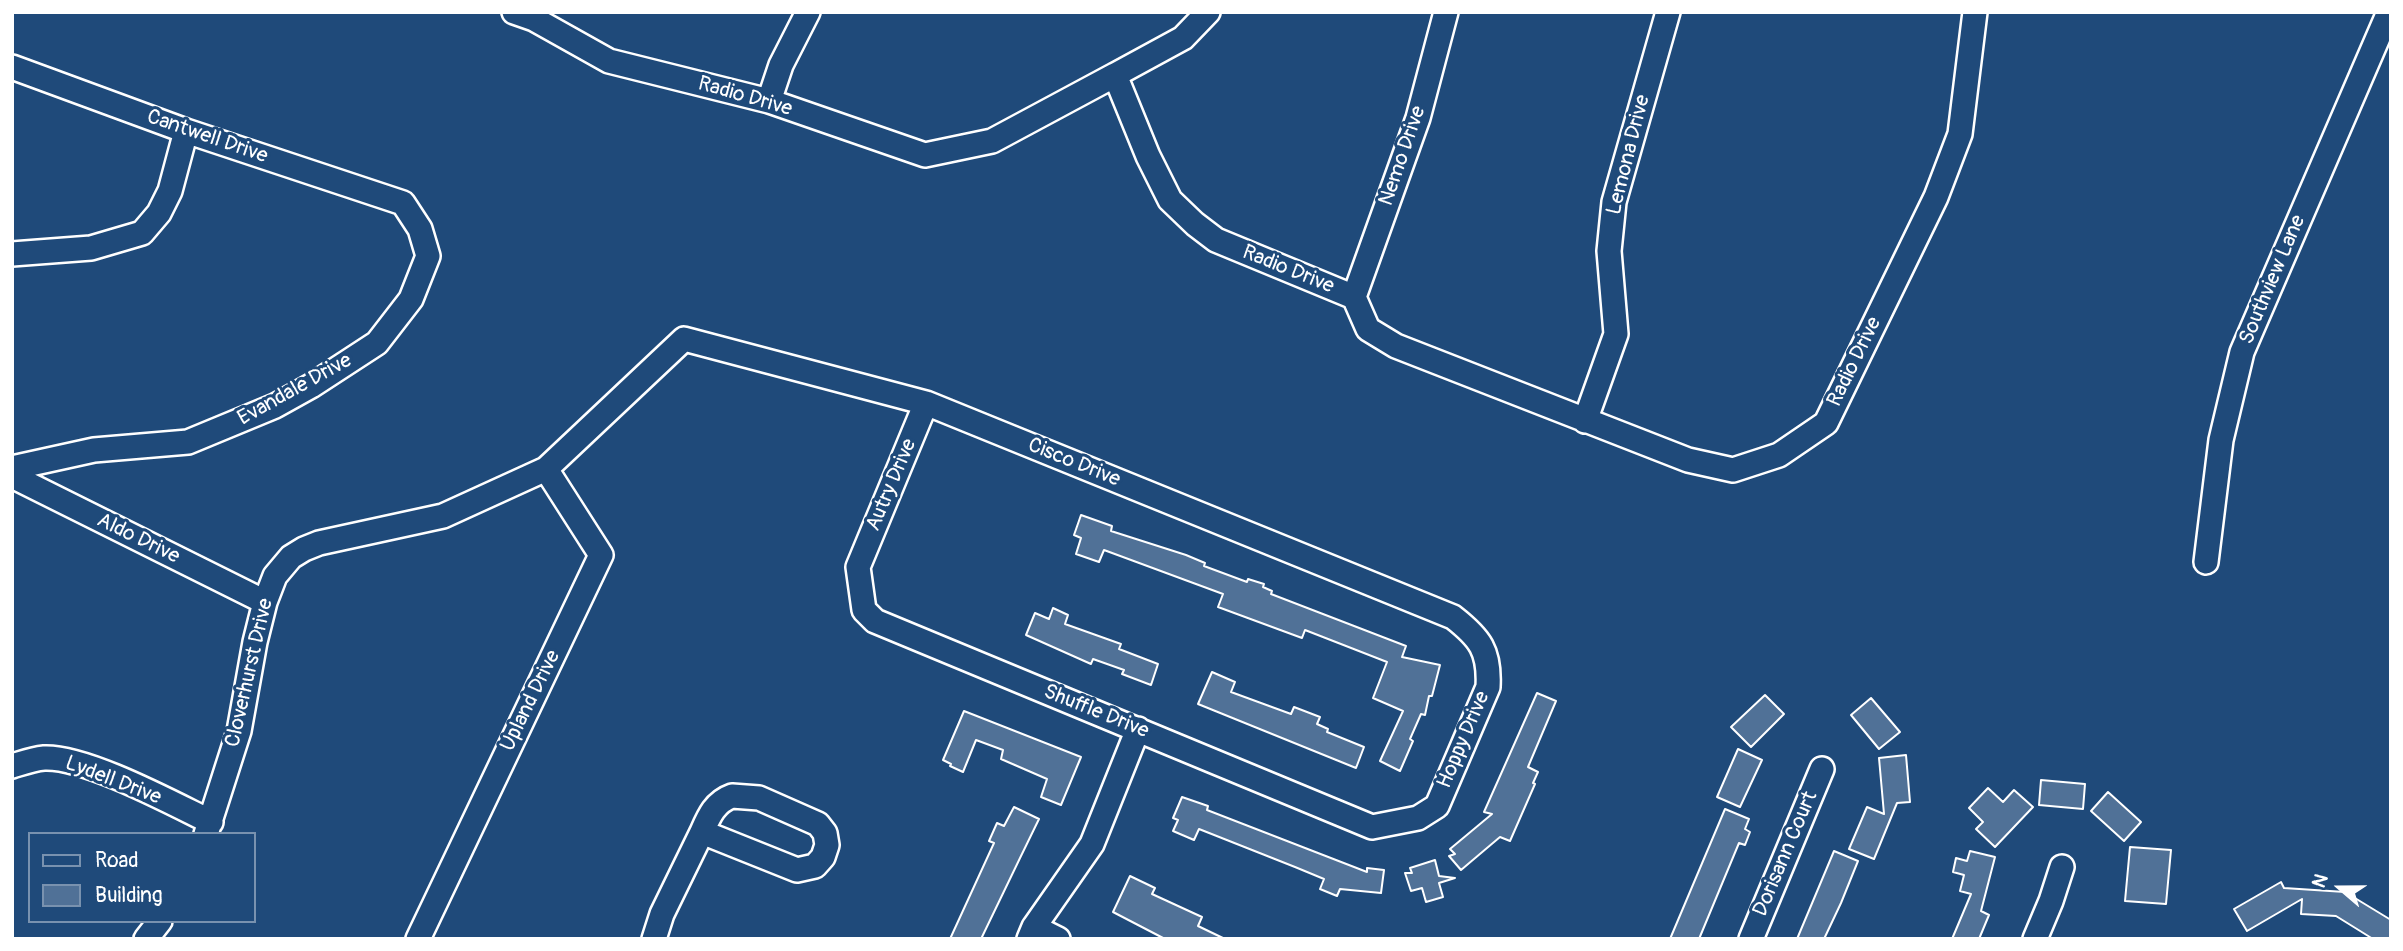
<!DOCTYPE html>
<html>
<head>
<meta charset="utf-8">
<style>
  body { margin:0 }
  #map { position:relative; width:2403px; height:951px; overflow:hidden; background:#1f4a7a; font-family:Pangolin,sans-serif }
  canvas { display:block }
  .frame { position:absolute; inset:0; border:14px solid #fff; pointer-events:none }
  .legend { position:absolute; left:28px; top:832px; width:228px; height:91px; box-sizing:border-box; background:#1f4a7a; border:2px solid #7992af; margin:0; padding:9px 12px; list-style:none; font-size:21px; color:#fff }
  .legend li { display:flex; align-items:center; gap:14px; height:35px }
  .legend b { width:35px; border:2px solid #7992af }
  .north { position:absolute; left:2305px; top:853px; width:70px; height:70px; -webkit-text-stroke:5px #1f4a7a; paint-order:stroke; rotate:290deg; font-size:19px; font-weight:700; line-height:28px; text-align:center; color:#fff }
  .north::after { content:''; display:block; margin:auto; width:24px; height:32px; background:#fff; clip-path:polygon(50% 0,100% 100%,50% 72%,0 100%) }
</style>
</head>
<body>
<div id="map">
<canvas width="2403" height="951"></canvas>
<div class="frame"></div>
<ul class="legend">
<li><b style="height:9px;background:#1f4a7a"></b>Road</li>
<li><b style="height:19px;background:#507197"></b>Building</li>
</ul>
<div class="north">N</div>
</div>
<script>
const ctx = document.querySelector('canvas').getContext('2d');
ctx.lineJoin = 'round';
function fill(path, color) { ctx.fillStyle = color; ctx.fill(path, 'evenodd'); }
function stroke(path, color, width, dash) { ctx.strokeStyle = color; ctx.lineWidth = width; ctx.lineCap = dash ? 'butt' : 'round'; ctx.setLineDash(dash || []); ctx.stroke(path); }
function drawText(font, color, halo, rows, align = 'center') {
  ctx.font = font + ' Pangolin,sans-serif'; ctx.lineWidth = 6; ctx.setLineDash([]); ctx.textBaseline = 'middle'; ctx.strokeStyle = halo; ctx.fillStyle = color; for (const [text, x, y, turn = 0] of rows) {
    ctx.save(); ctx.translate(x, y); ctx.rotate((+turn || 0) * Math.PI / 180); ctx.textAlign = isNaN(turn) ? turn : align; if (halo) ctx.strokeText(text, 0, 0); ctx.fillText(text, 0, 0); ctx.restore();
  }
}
const building = new Path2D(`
  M1081,515l31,11 -1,5 75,24 19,8 -1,3 43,16 1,-3 16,5 -1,3 9,4 -1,3 135,52 -4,11 38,8 -8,31h-3l-4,19 -4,-1 -11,25 3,2 -13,30 -20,-10 23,-50 -30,-13 14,-36 -82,-32 -3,8 -84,-31 5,-13 -119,-44 -5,12 -23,-8 5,-16 -7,-3z
  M1053,608l15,7 -3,9 56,20 -2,5 39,15 -7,21 -29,-11 2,-4 -31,-11 -2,5 -65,-29 9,-22 14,6z
  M1212,672l23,10 -4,10 60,22 3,-7 26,10 -3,7 11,5 -1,3 37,15 -8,21 -158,-64z
  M1537,693l19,8 -28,66 10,5 -5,11 2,1 -25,57 -10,-4 -39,33 -12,-14 6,-2 -5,-5 42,-35 -8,-2z
  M1765,695l19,19 -33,33 -20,-20z
  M1871,698l29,34 -21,17 -28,-34z
  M964,711l117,46 -20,48 -20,-8 6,-18 -46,-20 2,-9 -27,-10 -13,32 -13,-6 1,-2 -8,-4z
  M1738,749l24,11 -22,47 -23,-10z
  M1906,755l4,47 -13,1 -23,56 -25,-10 18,-42 17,7 -5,-56z
  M2041,780l44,4 -2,25 -44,-4z
  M1988,788l15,14 11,-12 19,17 -38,40 -19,-18 7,-7 -14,-14z
  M2108,792l33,30 -17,19 -33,-30z
  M1182,797l26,9 -1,4 160,62v-4l17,2 -3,23 -41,-4 -3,7 -17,-7 4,-10 -29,-12 -96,-38 -5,11 -21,-9 5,-11 -5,-2z
  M1014,807l25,12 -18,37 -40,83h-31l44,-96 -5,-2 8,-18 7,3z
  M1725,809l24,10 -4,10 5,3 -5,13 -6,-2 -40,96h-29z
  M2130,847l41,3 -5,54 -41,-3z
  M1834,851l24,10 -17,42 -17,36h-27z
  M1970,851l25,6 -14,54 8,4 -10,24h-27l19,-45 -11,-3 4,-16 -11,-3 3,-14 11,3z
  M1435,860l4,16 16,2 -16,5 4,14 -17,5 -4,-14 -11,3 -6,-18h7l-2,-5z
  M1130,876l25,12 -3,6 50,23 -4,9 27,13h-60l-52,-27z
  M2281,882l3,6 61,4 46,28v19h-18l-37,-23 -35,-2 1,-15 -55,32 -13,-22z`);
const minor = new Path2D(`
  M514,12l20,7 75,42 160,40 156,54 67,-14 123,-66 33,81 22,44 25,24 21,16 138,57 14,32 28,17 292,114 45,10 46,-15 47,-32 110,-226 24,-63 15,-122
  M12,67l174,64 217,72 17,26 8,27 -17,43 -34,44 -66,43 -36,20 -87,36 -94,8 -82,18
  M1115,75l68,-37 25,-26
  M769,101l12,-36 27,-53
  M12,254l79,-6 51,-15 17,-20 11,-22 16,-60
  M1354,297l64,-179 28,-106
  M1585,421l31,-87 -7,-83 5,-49 54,-190
  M12,476l253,126
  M2206,562l15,-122 21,-88 147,-340
  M12,766c10,-3 21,-7 32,-8 41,-2 128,45 167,64
  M732,796l27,2 59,26 7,9 2,12 -4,12 -8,9 -18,4 -95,-38c7,-16 13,-30 30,-36z
  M206,834l33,-103 16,-89 10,-40 10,-26 16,-19 13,-8 15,-6 124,-27 103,-47 138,-130 242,64 527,214c27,21 37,34 35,70l-51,119 -19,12 -46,9 -497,-206 -11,-11 -6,-43 68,-164
  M1034,927l24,12
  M146,939l14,-18
  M418,939l183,-384 -55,-86
  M654,939l8,-25 40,-82
  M1029,939l5,-12 58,-83 46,-115
  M1751,939l71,-170
  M2035,939l16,-38 11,-34`);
const streetNames = [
  ["Radio Drive",745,97,16],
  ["Cantwell Drive",207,137,19],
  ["Lemona Drive",1629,155,-76],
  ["Nemo Drive",1403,156,-71],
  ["Radio Drive",1288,270,22],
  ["Southview Lane",2273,280,-67],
  ["Radio Drive",1855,362,-64],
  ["Evandale Drive",295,390,-29],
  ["Cisco Drive",1074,463,22],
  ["Autry Drive",892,485,-67],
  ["Aldo Drive",138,539,26],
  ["Cloverhurst Drive",250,673,-77],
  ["Upland Drive",531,701,-64],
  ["Shuffle Drive",1096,712,22],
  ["Hoppy Drive",1464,740,-67],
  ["Lydell Drive",113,781,21],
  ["Dorisann Court",1786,854,-67]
];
fill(building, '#507197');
stroke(building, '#fff', 2);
stroke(minor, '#fff', 28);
stroke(minor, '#1f4a7a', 23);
drawText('21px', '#fff', '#1f4a7a', streetNames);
</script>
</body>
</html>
